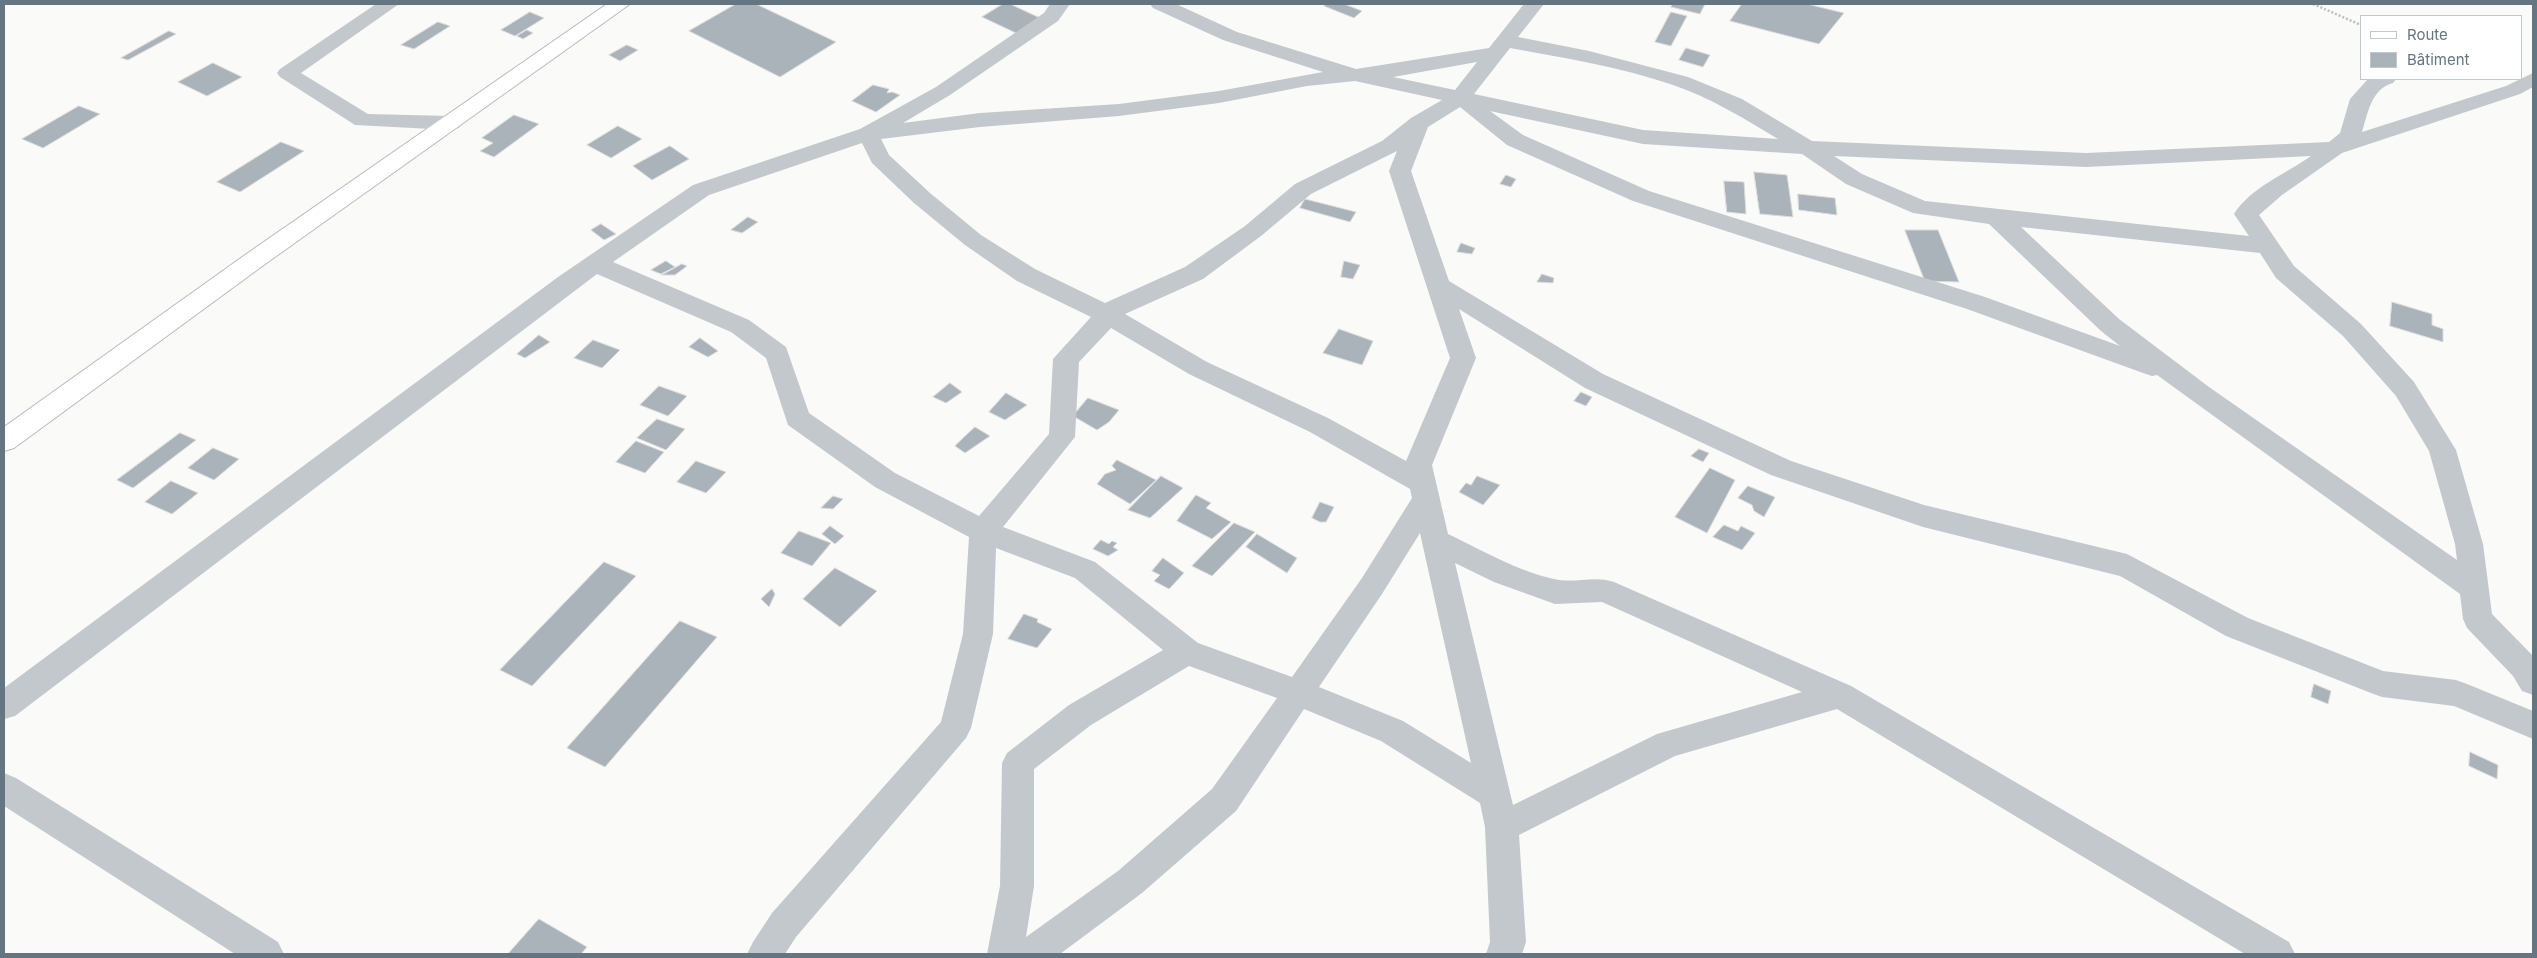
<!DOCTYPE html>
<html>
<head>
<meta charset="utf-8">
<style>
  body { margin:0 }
  #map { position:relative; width:2537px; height:958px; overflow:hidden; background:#fafaf8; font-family:Inter,sans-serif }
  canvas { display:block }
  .frame { position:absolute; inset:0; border:5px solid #657683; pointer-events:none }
  .legend { position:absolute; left:2360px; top:15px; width:162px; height:65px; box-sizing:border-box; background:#fff; border:1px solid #c1c8cd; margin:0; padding:6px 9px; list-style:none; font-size:15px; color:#657683 }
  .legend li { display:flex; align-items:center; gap:10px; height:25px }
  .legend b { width:25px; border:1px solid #c1c8cd }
</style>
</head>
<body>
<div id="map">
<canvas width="2537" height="958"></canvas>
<div class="frame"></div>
<ul class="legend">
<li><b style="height:6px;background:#fff"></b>Route</li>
<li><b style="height:14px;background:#aab3b9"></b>Bâtiment</li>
</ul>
</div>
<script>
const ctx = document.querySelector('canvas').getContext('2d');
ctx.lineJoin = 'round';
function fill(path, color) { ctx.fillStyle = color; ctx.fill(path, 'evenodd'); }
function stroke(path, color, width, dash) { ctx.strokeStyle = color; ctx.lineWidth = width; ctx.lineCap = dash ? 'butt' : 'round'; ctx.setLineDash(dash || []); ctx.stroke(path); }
const building = new Path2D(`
  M736,4h20l80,38 -56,35 -91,-46z
  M1003,4h7l30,14 -24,15 -34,-16z
  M1327,4h17l18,7 -8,7 -30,-12z
  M1673,4h32l-5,10 -29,-7z
  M1742,4h65l37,9 -25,31 -89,-23z
  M530,12l14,6 -29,18 -14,-6z
  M1671,12l16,4 -16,30 -16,-4z
  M438,22l12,4 -36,23 -13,-4z
  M527,30l6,3 -10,6 -6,-3z
  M169,31l7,3 -48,26 -7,-2z
  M627,45l11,5 -18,11 -11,-6z
  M1686,48l24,7 -7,12 -24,-7z
  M213,63l29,14 -35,19 -29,-14z
  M873,85l16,4 -2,4 5,-1 8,3 -24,17 -24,-11z
  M79,106l21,8 -57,34 -21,-9z
  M514,115l25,9 -45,33 -14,-6 13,-8 -11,-5z
  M618,126l24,13 -31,19 -24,-13z
  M281,142l23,9 -64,41 -23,-10z
  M670,146l19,13 -37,21 -19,-14z
  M1754,172l33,3 6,42 -33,-3z
  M1506,175l10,4 -5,8 -11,-3z
  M1724,181l20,1 2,32 -19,-2z
  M1798,194l37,4 2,17 -38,-5z
  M1305,199l51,13 -6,10 -50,-14z
  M748,217l10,5 -16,11 -11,-3z
  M601,224l15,10 -12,6 -13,-10z
  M1905,230h33l21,52 -34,-1z
  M1461,243l14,5 -3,6 -15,-2z
  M666,261l9,6 -14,7 -10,-4z
  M1344,261l16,4 -7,14 -12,-2z
  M682,264l5,2 -12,9h-13z
  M1542,274l12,4 -1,5 -16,-1z
  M2392,302l40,12v11l11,4v13l-53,-16z
  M1339,329l34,12 -11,24 -39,-12z
  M539,335l11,7 -25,16 -8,-4z
  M700,338l18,13 -10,6 -19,-10z
  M593,340l27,10 -18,18 -28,-10z
  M950,383l12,9 -16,11 -13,-6z
  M659,386l28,10 -19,20 -28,-11z
  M1581,392l11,5 -6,9 -12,-5z
  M1006,393l21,12 -22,15 -16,-8z
  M1088,398l31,12 -10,12 -12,8 -24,-14z
  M657,419l28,10 -19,21 -29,-12z
  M975,427l15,9 -25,17 -10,-7z
  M180,433l16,7 -63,48 -16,-8z
  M636,441l28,11 -19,21 -29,-11z
  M213,448l26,11 -25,21 -26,-12z
  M1699,449l10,4 -6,9 -12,-6z
  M1117,460l39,20 -26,24 -33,-20 8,-10 11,-4 -4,-4z
  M696,461l30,11 -20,21 -29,-11z
  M1710,468l25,12 -28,53 -32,-16z
  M1161,476l22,12 -33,30 -22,-8z
  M1477,476l23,9 -17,20 -24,-13 7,-9 5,2z
  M171,481l27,12 -26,21 -27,-12z
  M1748,486l27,11 -11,20 -10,-6 -2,-6 -14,-7z
  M1196,495l15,8 -5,5 25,14 -19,17 -35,-18z
  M833,496l10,3 -10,10 -12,-1z
  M1320,502l14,5 -8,15h-6l-8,-4z
  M1234,523l21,9 -43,44 -20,-10z
  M1724,525l14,6 3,-5 14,7 -13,17 -29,-13z
  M830,526l14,10 -9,8 -13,-10z
  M799,531l32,12 -19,23 -31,-13z
  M1257,534l40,24 -10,15 -41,-26z
  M1101,540l8,4 3,-3 5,2 -4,4 5,3 -10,6 -15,-7z
  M1163,558l21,15 -15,16 -15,-8 6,-6 -8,-4z
  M604,562l32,14 -104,110 -32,-16z
  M835,568l42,23 -37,36 -37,-28z
  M772,589l3,5 -6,13 -8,-8z
  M1024,614l14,5 -1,3 15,7 -15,19 -29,-9z
  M680,621l37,16 -112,130 -38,-19z
  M2314,684l17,7 -3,13 -17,-7z
  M2470,752l28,13 -1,14 -28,-13z
  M539,919l48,28 -6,7h-73z`);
const path = new Path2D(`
  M2313,4l48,21`);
const minor = new Path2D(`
  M376,4h23l-98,69 67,41 83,2 8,2 3,5 -3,5 -8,2 -96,-5 -75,-48 -3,-4 3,-4z
  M1050,4h20l-12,17 -108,74 -47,28 77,-10 139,-9 100,-13 104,-19 -100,-32 -70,-32 -3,-4h26l61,28 119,37 133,-21 35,-44h20l-26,33 71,14 99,26 54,22 70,42 274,12 243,-11 11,-9 10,-34 18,-20h28l-3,4c-22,6 -25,30 -31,49l144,-46 27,-13v14l-13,7 -178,59 -60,42 -23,20 35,51 67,58 53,58 42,68 27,94 9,70 41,42v39l-11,-4 -9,-15 -46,-48 -4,-9 -3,-25 -303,-219 -5,1 -9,-3 -176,-64 -334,-108 -126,-56 -47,-38 -32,20 -17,44 38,110 154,93 188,87 133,44 203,49 121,64 135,53 73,9 11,4 66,27v28l-79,-33 -72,-9 -11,-4 -145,-57 -106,-60 -197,-49 -152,-52 -186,-87 -126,-79 17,49 -44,107 16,69c34,16 69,37 106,45 20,5 40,-4 60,3l237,104 438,256 6,12h-50l-408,-245 -162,47 -156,79 7,107 -4,12h-36l4,-12 -5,-115 -5,-24 -99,-62 -77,-32 -68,102 -94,82 -82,61h-73l13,-68 2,-123 5,-10 62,-48 94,-55 -88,-72 -79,-30 -3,86 -22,94 -5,10 -170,199 -11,17h-38l6,-12 19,-29 169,-191 22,-88 6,-97 -94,-50 -87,-62 -22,-67 -35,-26 -134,-58 -582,442 -11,3v-31l554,-411 135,-92 167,-56 76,-42 108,-74zM1510,48c54,10 111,19 163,37 38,13 72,34 105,54l-135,-9 -169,-36zM1477,62l-22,28 -62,-13zM1355,81l87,19 -31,18 -29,23 -87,43 -50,42 -60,41 -80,36 -70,-34 -54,-34 -51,-42 -41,-38 -8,-16 99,-12 139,-11 100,-13 88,-17zM1490,111l153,33 159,10 44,30 67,29 76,11 112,107 19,15 -135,-49 -336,-106 -126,-56zM862,143l10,20 42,40 51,42 52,36 74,36 -38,42 -4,75 -70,82 -84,-43 -86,-60 -23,-66 -37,-27 -136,-58 96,-67zM1397,151l-8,20 61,187 -44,103 -78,-43 -121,-56 -82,-48 78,-35 58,-43 50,-42zM1834,156l252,11 225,-11c-25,18 -60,31 -77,58l15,22 -324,-35 -63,-27zM2021,227l239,26 16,25 67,58 53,60 33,55 26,93 2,16 -248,-173 -90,-68zM1111,328l78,46 121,58 100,57 2,9 -50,80 -70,99 -94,-34 -103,-81 -92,-35 72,-90 4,-75zM1420,533l51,230 -68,-42 -84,-34 63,-93zM1455,563l39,19 61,22 47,-2 200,90 -145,42 -144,71zM1189,666l88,32 -65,91 -94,82 -92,66 8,-51v-117l57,-44z
  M4,773l12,5 262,164 6,12h-49l-231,-148z`);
const major = new Path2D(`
  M607,4h23l-369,263 -247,181 -10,3v-24l241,-172z`);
fill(building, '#aab3b9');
stroke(building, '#dcdcda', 1);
stroke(major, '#b5babe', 2);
stroke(path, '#bbbfc2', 2.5, [2, 2]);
fill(minor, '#c3c8cc');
fill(major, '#fff');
</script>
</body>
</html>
